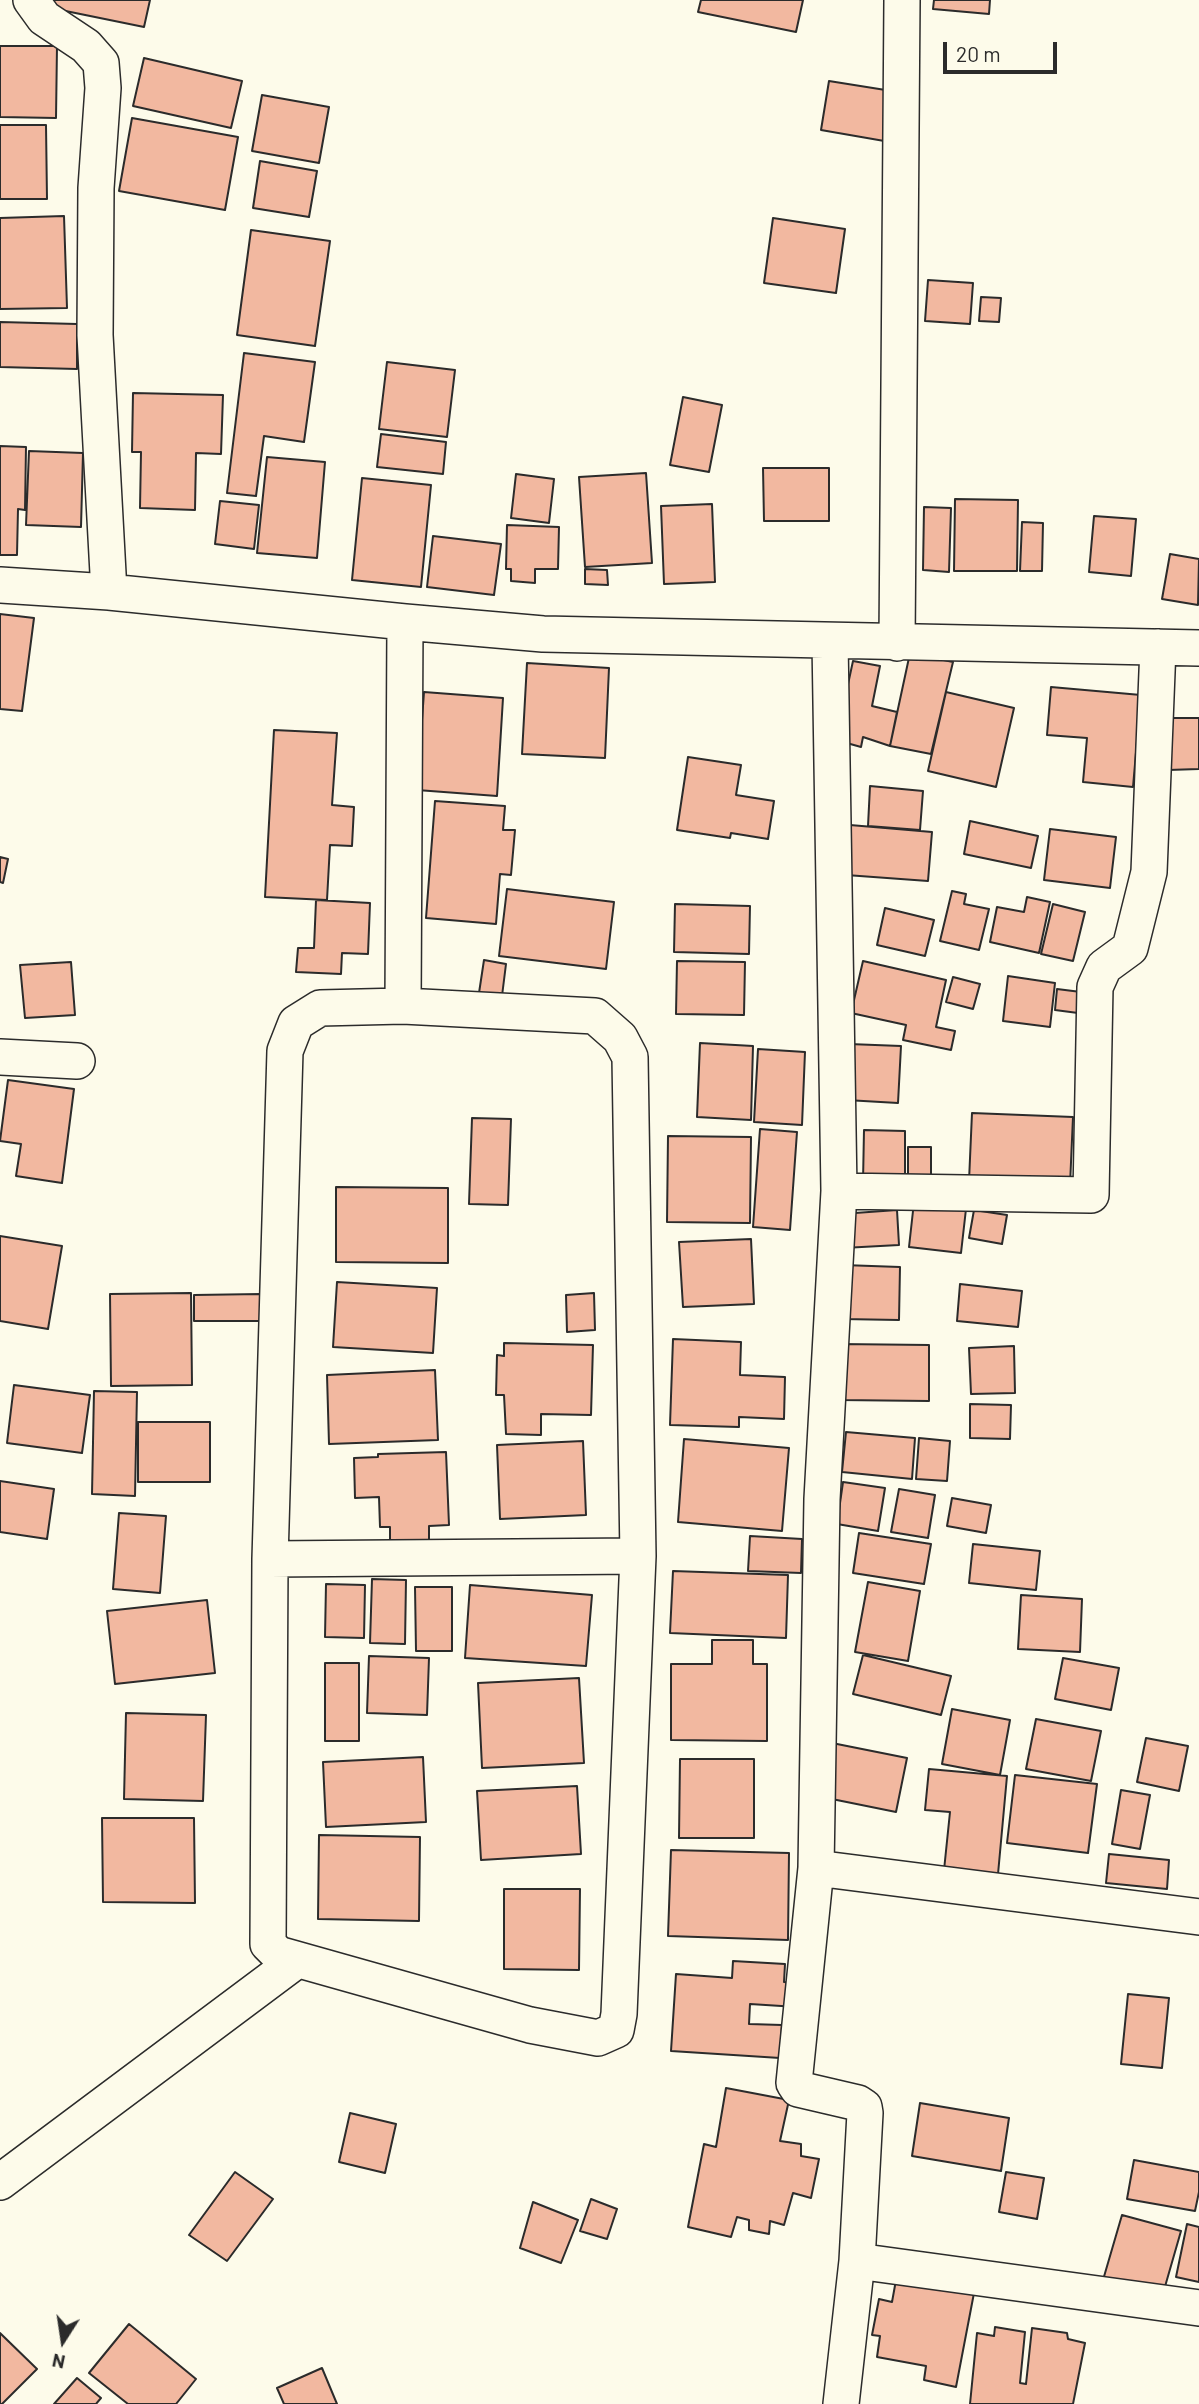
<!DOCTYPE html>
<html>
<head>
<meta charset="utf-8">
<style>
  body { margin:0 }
  #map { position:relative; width:1199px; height:2404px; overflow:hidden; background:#fdfbea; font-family:Barlow,sans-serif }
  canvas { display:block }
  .north { position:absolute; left:28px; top:2306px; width:70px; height:70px; -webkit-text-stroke:5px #fdfbea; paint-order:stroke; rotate:192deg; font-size:19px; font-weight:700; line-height:28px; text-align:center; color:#2b2b2b }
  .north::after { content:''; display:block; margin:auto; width:24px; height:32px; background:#2b2b2b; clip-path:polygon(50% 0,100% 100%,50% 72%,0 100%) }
  .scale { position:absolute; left:943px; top:42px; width:114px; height:32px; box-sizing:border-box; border:4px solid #2b2b2b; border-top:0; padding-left:9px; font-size:21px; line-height:24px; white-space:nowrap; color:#2b2b2b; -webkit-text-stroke:5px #fdfbea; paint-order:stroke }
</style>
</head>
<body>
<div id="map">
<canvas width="1199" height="2404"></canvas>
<div class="north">N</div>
<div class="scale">20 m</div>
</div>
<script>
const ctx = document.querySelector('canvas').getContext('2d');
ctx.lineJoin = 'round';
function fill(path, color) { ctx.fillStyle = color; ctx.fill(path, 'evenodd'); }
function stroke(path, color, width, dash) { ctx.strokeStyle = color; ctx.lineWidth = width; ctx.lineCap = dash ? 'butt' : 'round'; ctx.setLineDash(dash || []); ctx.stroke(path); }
const building = new Path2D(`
  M48,0h102l-6,27 -98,-20z
  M701,0h102l-7,32 -98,-20z
  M934,0h56l-1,14 -56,-5z
  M0,46h57l-1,72 -56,-1z
  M144,58l98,23 -11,47 -98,-22z
  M829,81l69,11 -8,50 -69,-12z
  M262,95l67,12 -10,56 -67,-12z
  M132,118l106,19 -13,73 -106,-19z
  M0,125h46l1,74h-47z
  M260,161l57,10 -8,46 -56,-9z
  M64,216l3,92 -67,1v-91z
  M773,218l72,11 -9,64 -72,-10z
  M251,230l79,11 -15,105 -78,-11z
  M928,280l45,3 -3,41 -45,-3z
  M981,297l20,1 -2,24 -20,-1z
  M0,322l77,2v45l-77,-2z
  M244,353l71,9 -11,80 -40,-6 -8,60 -29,-3z
  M387,362l68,8 -8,67 -68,-8z
  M133,393l90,2 -2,59 -25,-1 -1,57 -55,-2 1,-56h-9z
  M683,397l39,8 -13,67 -39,-7z
  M381,434l65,8 -3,32 -66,-7z
  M0,446l26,1 -1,63 -7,-1 -1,46h-17z
  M29,451l54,2 -2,74 -55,-2z
  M267,457l58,5 -8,96 -60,-5z
  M763,468h66v53h-65z
  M646,473l6,90 -67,4 -6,-90z
  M516,474l38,5 -5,44 -38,-5z
  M362,478l69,7 -10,102 -69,-7z
  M955,499l63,1 -1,71h-63z
  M220,501l39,4 -5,44 -39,-5z
  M712,504l3,78 -51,2 -3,-78z
  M924,507l27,1 -2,64 -26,-2z
  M1094,516l42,3 -5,57 -42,-4z
  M1022,522l21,1 -1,48h-22z
  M507,525l52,2 -1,42h-23v14l-24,-2v-12h-5z
  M433,536l68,8 -7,51 -67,-8z
  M1170,554l29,5 -1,46 -36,-6z
  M585,569l22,1 1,15 -23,-1z
  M0,614l34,4 -12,93 -22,-2z
  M910,653l43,9 -22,92 -41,-8z
  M853,661l27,5 -8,40 25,6 -7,34 -27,-9 -2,10 -25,-7z
  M527,663l82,5 -4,90 -83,-4z
  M1051,687l90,8 -8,92 -50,-5 4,-44 -40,-3z
  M424,692l79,6 -6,98 -80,-6z
  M946,692l68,16 -18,79 -68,-16z
  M1168,718h31v51l-31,1z
  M274,730l63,3 -5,72 22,2 -2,39 -22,-1 -3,55 -62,-3z
  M688,757l53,8 -5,30 38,6 -6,38 -37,-6 -1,5 -53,-8z
  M870,786l53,5 -3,39 -52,-4z
  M435,801l70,5 -2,24h12l-4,45 -11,-1 -4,50 -70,-6z
  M970,821l68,15 -7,32 -67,-14z
  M850,825l82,7 -4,49 -82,-6z
  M1050,829l66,8 -6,51 -66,-8z
  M0,857l8,2 -5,24 -3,-1z
  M507,889l107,13 -8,67 -107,-13z
  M952,891l14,3 -2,10 25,5 -10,41 -39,-9z
  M1027,897l23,5 -11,51 -49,-11 7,-35 27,5z
  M316,900l54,3 -2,51 -26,-1 -1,21 -45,-2 2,-24h16z
  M675,904l75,2 -1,48 -75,-2z
  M1053,904l32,8 -12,49 -32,-7z
  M885,908l49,12 -9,36 -48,-11z
  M484,960l22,4 -4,32 -23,-3z
  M677,961l68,1 -1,53 -68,-1z
  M863,961l83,19 -10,47 19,4 -4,19 -48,-10 3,-15 -55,-12z
  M71,962l4,53 -50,3 -5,-53z
  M1008,976l47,7 -5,44 -47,-6z
  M953,977l27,7 -7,25 -27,-7z
  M1057,989l24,3 -3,21 -23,-3z
  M700,1043l53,3 -2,74 -54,-3z
  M849,1044l52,2 -3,57 -52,-3z
  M758,1049l47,3 -3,73 -48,-3z
  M8,1080l66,9 -12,94 -46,-7 5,-32 -21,-3z
  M972,1113l101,4 -3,68 -101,-4z
  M472,1118l39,1 -3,86 -39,-1z
  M760,1129l37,3 -7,98 -37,-3z
  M864,1130l41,1v52l-42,-1z
  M668,1136l83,1 -1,86 -83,-1z
  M908,1147h23v33h-23z
  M336,1187l112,1v75l-112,-1z
  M914,1202l52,7 -5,44 -52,-6z
  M897,1210l2,35 -56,3 -2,-34z
  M974,1210l33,5 -5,29 -33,-6z
  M0,1236l62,10 -14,83 -48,-8z
  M751,1239l3,65 -71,3 -4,-65z
  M843,1265l57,2 -1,53 -57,-1z
  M337,1282l100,6 -4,65 -100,-6z
  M960,1284l62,7 -4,36 -61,-6z
  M191,1293l1,92 -81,1 -1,-92z
  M594,1293l1,37 -28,2 -1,-37z
  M261,1294v27h-67v-26z
  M673,1339l68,3 -1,33 45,2 -1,42 -45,-2v10l-69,-2z
  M504,1343l89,2 -2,70 -50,-1v21l-35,-1 -2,-39h-8l1,-40 7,1z
  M839,1344l90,1v56l-90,-1z
  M1014,1346l1,47 -44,1 -2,-46z
  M435,1370l3,70 -109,4 -2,-69z
  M14,1385l76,10 -8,58 -75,-10z
  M94,1391l43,1 -2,104 -43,-2z
  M970,1404l41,1 -1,34 -40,-1z
  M138,1422h72v60h-72z
  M846,1432l69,6 -3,41 -70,-7z
  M919,1438l31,3 -3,40 -31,-2z
  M684,1439l105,9 -7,83 -104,-9z
  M583,1441l3,74 -86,4 -3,-74z
  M446,1452l3,73 -20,1v15l-39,1v-15h-10l-1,-30 -24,1 -1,-40 24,-1v-3z
  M0,1481l54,8 -7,50 -47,-7z
  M843,1482l42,6 -7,43 -41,-7z
  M899,1489l36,6 -7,43 -37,-6z
  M952,1498l39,7 -5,28 -39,-7z
  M119,1513l47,3 -6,77 -47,-4z
  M859,1533l72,11 -7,40 -71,-11z
  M750,1536l52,3 -1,34 -53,-2z
  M973,1544l67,7 -4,39 -67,-7z
  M673,1571l115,4 -2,63 -116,-5z
  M372,1579l34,1 -1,64 -35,-1z
  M868,1582l52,9 -12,70 -53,-9z
  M326,1584l39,1 -1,53 -39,-1z
  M470,1585l122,10 -6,71 -121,-8z
  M415,1587h37v64h-36z
  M1021,1595l61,4 -2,53 -62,-3z
  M207,1600l8,73 -100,11 -8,-73z
  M712,1640h41v24h14v77l-96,-1v-76h41z
  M863,1655l88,21 -10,39 -88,-21z
  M369,1656l60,2 -2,57 -60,-2z
  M1063,1658l56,10 -8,42 -56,-11z
  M325,1663h34v78h-34z
  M579,1678l5,85 -102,5 -4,-85z
  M952,1709l58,11 -10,55 -58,-11z
  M126,1713l80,2 -3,86 -79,-2z
  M1036,1719l65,12 -10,50 -65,-12z
  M1146,1738l42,8 -9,45 -42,-9z
  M832,1743l75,15 -11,54 -74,-15z
  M423,1757l3,65 -100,5 -3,-65z
  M680,1759h74v79h-75z
  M929,1769l78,7 -10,109 -54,-5 7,-68 -25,-2z
  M1015,1775l82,9 -9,69 -81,-10z
  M577,1786l4,68 -100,6 -4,-69z
  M1121,1790l29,5 -10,54 -28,-5z
  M102,1818h92l1,85 -92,-1z
  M319,1835l101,2 -1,84 -101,-2z
  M671,1850l118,3 -1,87 -120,-4z
  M1109,1854l60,6 -2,29 -61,-6z
  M504,1889h76l-1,81 -75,-1z
  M733,1961l52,3 -1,18 15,1 -2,24 -47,-3 -1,20 33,1 -2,33 -109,-7 5,-77 56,4z
  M1128,1994l41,4 -7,70 -41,-4z
  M726,2088l63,12 -9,41 21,3v12l18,3 -8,39 -18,-5 -9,32 -14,-4 -1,13 -20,-4v-10l-12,-3 -6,20 -43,-10 16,-83 12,3z
  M920,2103l89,15 -8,53 -89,-15z
  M350,2113l46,11 -11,49 -46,-11z
  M1134,2160l65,12v20l-4,19 -68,-12z
  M235,2172l38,27 -46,62 -38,-26z
  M1006,2172l38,6 -7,41 -38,-7z
  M591,2199l26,10 -10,30 -27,-8z
  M533,2202l45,18 -17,43 -41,-15z
  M1122,2215l59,16 -19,66 -59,-17z
  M1187,2224l12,3v55l-23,-5z
  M896,2280l78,13 -18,94 -32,-7 2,-14 -49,-9 3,-21 -8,-1 7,-36 13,3z
  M129,2324l67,55 -20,25h-48l-39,-31z
  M995,2327l30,5 -5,51 6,1 6,-56 35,5 1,6 17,4 -12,61h-103l7,-71 17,3z
  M0,2333l37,36 -35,35h-2z
  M322,2368l15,36h-53l-7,-16z
  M77,2378l24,20 -5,6h-42z`);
const minor = new Path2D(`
  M31,0l13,18 42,28 15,17 2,25 -7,100 -1,147 14,257
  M0,585l109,7 296,30 138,12 656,14
  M830,641l9,550 -17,308 -6,369 -22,215 4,6 60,14 6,4 1,6 -8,148 -16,143
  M897,643l5,-643
  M403,1006l-83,2 -24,15 -11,28 -15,508 -2,385 10,10 252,71 68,13 18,-8 3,-16 19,-458 -8,-499 -10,-19 -25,-22 -192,-10 2,-384
  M0,1057l77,4
  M839,1191l252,4 4,-208 9,-20 26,-19 19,-76 9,-225
  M270,1559l368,-3
  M816,1868l383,49
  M0,2182l297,-222
  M857,2261l342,47`);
fill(building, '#f2b8a0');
stroke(building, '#2b2b2b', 2);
stroke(minor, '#2b2b2b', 38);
stroke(minor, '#fdfbea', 35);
</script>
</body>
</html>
